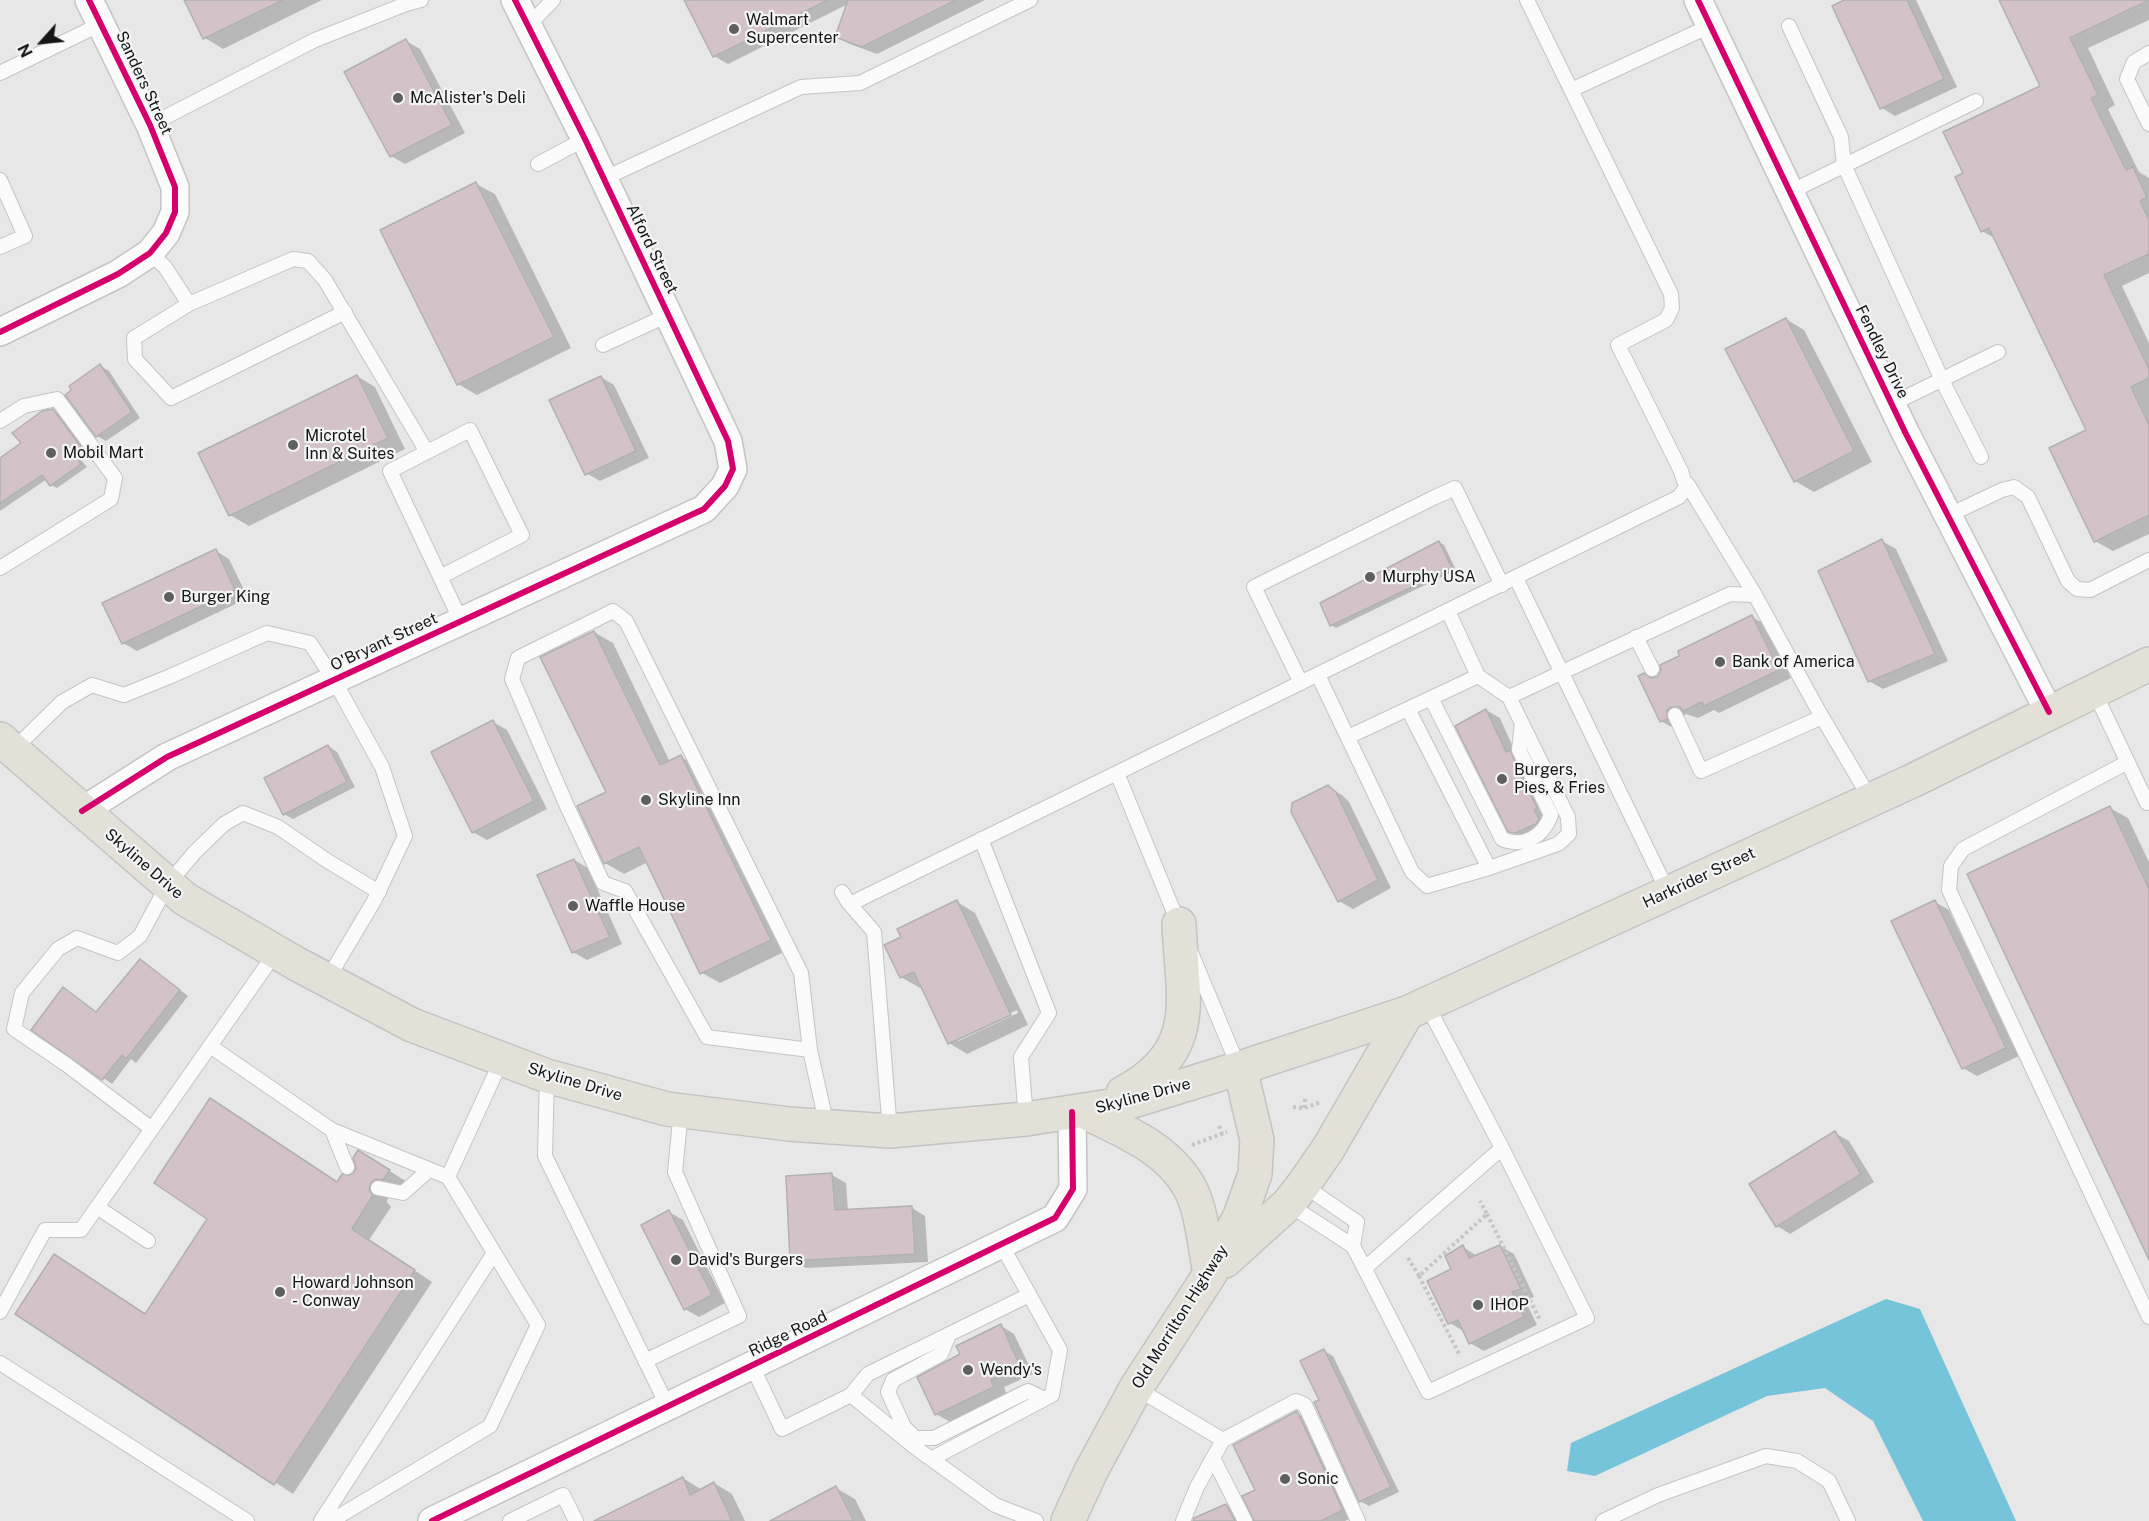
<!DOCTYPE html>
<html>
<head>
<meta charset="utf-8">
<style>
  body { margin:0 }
  #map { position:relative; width:2149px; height:1521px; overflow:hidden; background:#e7e7e7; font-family:"Public Sans",sans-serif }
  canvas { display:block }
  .north { position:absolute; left:12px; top:12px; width:60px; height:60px; -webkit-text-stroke:4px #f3f4f5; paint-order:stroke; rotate:243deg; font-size:16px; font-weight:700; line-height:24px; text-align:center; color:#161617 }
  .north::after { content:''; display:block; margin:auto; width:21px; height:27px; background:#161617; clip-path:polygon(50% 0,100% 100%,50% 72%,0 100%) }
</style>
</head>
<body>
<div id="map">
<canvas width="2149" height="1521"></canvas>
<div class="north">N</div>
</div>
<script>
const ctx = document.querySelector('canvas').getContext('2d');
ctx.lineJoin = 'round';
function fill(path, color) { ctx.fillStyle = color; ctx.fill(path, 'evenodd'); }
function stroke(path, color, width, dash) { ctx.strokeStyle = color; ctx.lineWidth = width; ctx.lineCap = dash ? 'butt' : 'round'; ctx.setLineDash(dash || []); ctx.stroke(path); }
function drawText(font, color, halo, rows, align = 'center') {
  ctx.font = font + ' "Public Sans",sans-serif'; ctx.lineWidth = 4.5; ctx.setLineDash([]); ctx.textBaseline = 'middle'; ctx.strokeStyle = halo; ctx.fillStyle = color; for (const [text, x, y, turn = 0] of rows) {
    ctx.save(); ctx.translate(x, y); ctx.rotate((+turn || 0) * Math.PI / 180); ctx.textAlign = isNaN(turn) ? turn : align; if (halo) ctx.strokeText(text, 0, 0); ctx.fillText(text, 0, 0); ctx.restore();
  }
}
const water = new Path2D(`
  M1886,1299l34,10 96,212h-93l-50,-100 -48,-33 -58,8 -172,80 -28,-5 4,-28z`);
const shadow = new Path2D(`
  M186,0h136l-99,49 -18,-11z
  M686,0h299l-108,54 -27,-10 -13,-7 11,-33 -120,60 -14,-8z
  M1848,0h68l41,87 -62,29 -13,-8 -48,-101z
  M2001,0h148v20l-61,28 27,57 -7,4 31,63 10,6v95l-27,13 27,57v191l-36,17 -18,-10 -7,-110 -92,-192 -14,-8 -17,-57 77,-88z
  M406,41l14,8 45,84 -60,31 -14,-8 -45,-84z
  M476,184l19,10 76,154 -94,47 -19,-11z
  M1786,319l18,11 68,132 -58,30 -19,-11z
  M100,366l9,5 31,47 -34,23 -9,-5z
  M357,376l18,11 30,62 -156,77 -19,-11z
  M601,377l13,8 35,73 -49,23 -14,-8z
  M53,411l6,3 27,37 -8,5 9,11 -30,21 -6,-3 -4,-6 -47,32v-51l23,-16z
  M1882,541l14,8 52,112 -65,28 -14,-8z
  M1439,542l5,3 12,25 -120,58 -5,-3z
  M216,551l13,8 19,39 -111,53 -14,-8z
  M1752,617l14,8 25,53 -72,35 -5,-3 -16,8 -12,-4 -5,4 -6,11 -14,-8 -9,-42 5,-1z
  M594,632l19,11 57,119 11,-5 19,11 88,182 -68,33 -18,-10 -54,-111 -24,12 -19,-11 3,-70z
  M1486,710l14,8 17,38 33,60 -26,23 -15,-9z
  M493,722l14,8 40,79 -60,31 -14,-8z
  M328,746l9,6 18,35 -62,32 -9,-5z
  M1328,787l14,8 7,7 42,86 -38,21 -14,-8z
  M2110,808l18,10 21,44v395z
  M574,860l14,8 34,76 -35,16 -14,-8z
  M957,902l18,11 53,112 -61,29 -18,-11 -27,-57 -2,2 -19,-11 2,-40zM1017,1010l1,3 -60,28v-3z
  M1935,902l14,8 70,146 -42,20 -14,-8z
  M149,966l39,30 -52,67 -5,-4 -19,25 -79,-55 64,-16z
  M228,1111l110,72 39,-20 30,19 -5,8 -13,3 -2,9 4,5 -22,33 63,42 -139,212 -276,-181 134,6 58,-101z
  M1835,1133l14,8 25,41 -84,52 -13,-8z
  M832,1175l14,8 2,28 64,-3 13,8 3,46 -122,6 -14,-8z
  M669,1212l14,8 42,83 -26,14 -14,-8z
  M1500,1246l14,8 20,43 -9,3 12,25 -53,26 -14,-8 -7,-12 -13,-8 3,-53 10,-23 14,9z
  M1001,1326l13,8 19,40 -29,13 3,8 -57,27 -14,-8 26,-59z
  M1324,1351l9,5 66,136 -30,14 -9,-5 -39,-101z
  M1298,1414l11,6 45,97 -9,4h-91l3,-30 -22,-46z
  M683,1478l19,12 12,-7 18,11 13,27h-134z
  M836,1488l19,11 11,22h-93z
  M1226,1505l11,7 5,9h-33z`);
const building = new Path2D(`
  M184,0h99l-80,39z
  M684,0h144l-115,57z
  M848,0h108l-94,47 -27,-10z
  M1844,0h63l37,79 -64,30 -48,-103z
  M1999,0h150l-79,38 28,57 -7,3 35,72 7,-3 14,30 -7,4 9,19v34l-45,21 45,94v9l-18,9 18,38v90l-55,27 -45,-94 37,-18 -97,-202 -8,4 -26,-55 8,-4 -20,-41 97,-46z
  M406,39l46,86 -62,32 -46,-85z
  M476,182l78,155 -97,48 -77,-155z
  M1786,318l68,133 -60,31 -69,-133z
  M100,364l32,48 -36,25 -31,-42 6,-5 -2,-4z
  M357,375l31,63 -159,78 -31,-63z
  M601,376l35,75 -51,24 -36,-75z
  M53,409l28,38 -8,5 8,12 -31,22 -8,-11 -42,28v-45l21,-15 -9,-10 30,-22z
  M1882,539l53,115 -67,28 -50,-111z
  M1439,541l13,27 -122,58 -10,-23z
  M216,549l19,41 -113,54 -20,-41z
  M1752,615l27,55 -75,36 -2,-4 -19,9 -3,-4h-8l-5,3v9l-7,3 -22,-46 6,-3 7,5 6,-1 4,-7 -1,-5 19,-9 -1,-5z
  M594,631l66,134 21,-10 90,185 -71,34 -61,-127 -35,17 -27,-58 29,-14 -66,-135z
  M1486,709l20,43 4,-2 27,58 -3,2 5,9 -3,5 -21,9 -7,-1 -53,-106z
  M493,720l41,81 -62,32 -41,-81z
  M328,745l19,37 -64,33 -19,-37z
  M1328,785l8,7 42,88 -40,22 -47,-90 1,-9z
  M2110,806l39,83v371l-182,-386z
  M574,859l36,78 -38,16 -35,-78z
  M957,900l54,115 -63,29 -34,-72 -14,6 -16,-33 17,-8 -4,-8z
  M1935,900l71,148 -44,21 -71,-148z
  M140,959l40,31 -54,69 -4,-4 -20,25 -71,-50 32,-43 33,25z
  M210,1098l127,84 5,-8 8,1 4,-3 2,-4 -3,-10 5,-8 32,20 -7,10 -7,-1 -5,4 -2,7 4,5 -21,34 63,41 -141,215 -259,-171 39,-60 91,60 62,-95 -53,-36z
  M1835,1131l26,43 -85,53 -27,-43z
  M832,1173l3,37 77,-4 3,48 -125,7 -4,-85z
  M669,1210l43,85 -28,15 -43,-85z
  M1463,1245l6,13 31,-13 21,44 -9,3 12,25 -55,27 -11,-24 -10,4 -21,-43 24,-12 -6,-13z
  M1001,1324l19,42 -29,14 3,7 -59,28 -18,-38 43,-23 -4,-8z
  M1324,1349l67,138 -32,15 -45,-100 5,-2 -19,-39z
  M1297,1411l46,99 -22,11h-67l-12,-25 13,-6 -22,-45z
  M683,1477l7,18 24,-13 18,39h-138z
  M836,1486l18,35h-84z
  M1226,1504l9,17h-42l1,-3z`);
const path = new Path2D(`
  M1293,1107l11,1 17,-6
  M1304,1108l1,-9
  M1219,1126l3,8
  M1192,1145l35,-13
  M1487,1214l53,106
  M1408,1258l11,18 68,-62 -7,-13
  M1419,1276l41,80`);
const lane = new Path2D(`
  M528,26l25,-26
  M1789,26l52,111 3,28 98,215 39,77
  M2149,53l-15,9 -7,17 22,45
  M0,73l101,-49
  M1571,90l139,-64
  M150,125l165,-85 91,-36 15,-4
  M538,164l47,-25
  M603,179l198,-92 59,-4 170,-83
  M0,180l25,56 -25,11
  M1790,192l186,-91
  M150,253l15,14 24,37 104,-45 15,2 17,19 102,172 -37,19 71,150
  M189,304l-55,34 1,21 36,39 174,-86
  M603,345l65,-30
  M1892,404l106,-52
  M0,421l24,-15 33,-7 58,79 -4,21 -111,69
  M427,452l43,-22 52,105 -82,42
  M1688,485l67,110
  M1949,515l53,-25 12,-3 14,10 40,84 9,8 13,1 59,-30
  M1516,578l152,314
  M1636,637l16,32
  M1318,675l94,197 15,14 62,-18 69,-24 11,-10 -1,-17 -59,-120 -31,-21 -30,-65
  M1301,683l-47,-96 181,-90 20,-9 47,97
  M2094,691l53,112 2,-1
  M1509,697l221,-103 25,1 63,115 53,90
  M1431,698l71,141c22,9 41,-2 49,-24l-32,-65 3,-27
  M1408,709l81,159
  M1675,715l26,56 121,-54
  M1348,737l130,-61
  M13,750l49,-48 30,-17 32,10 47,-19 96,-43 43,10 24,37 48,87 23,69 -31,65 -47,79
  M2128,762l-165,87 -12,17 -2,24 200,427
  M1117,773l63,154
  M981,839l68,174 -28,44 5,62
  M842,892l6,10 4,1 827,-406 9,-12 -4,-4 -3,-10 -63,-126 48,-25 6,-12 -1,-14 -144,-294
  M848,902l26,30 16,199
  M1192,955l47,113
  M210,1046l122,84 116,47
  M810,1050l-103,-13 -82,-146 -22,-8 -37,-79 -54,-125 6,-21 95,-47 13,10 175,352 9,77 17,76
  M547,1076l-2,80 123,251
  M152,1129l-85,-64 -53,-36 8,-36 36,-44 19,-11 41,15 22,-17 28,-52 27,-32 29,-28 19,-11 35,14 48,33 53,32
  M332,1130l15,37
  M1303,1185l54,37 -4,24
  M378,1188l25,5 26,-23
  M1288,1204l65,42 75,146 159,-74 -85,-170 -75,-143
  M97,1207l51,34
  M1365,1268l137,-120
  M0,1312l45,-82h36l195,-278
  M949,1335l-8,19 -48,26 -5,12 16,35 11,11h19l94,-47 16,8
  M645,1361l94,-45 -64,-144 6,-62
  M0,1363l247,158
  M752,1366l30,63 69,-34 17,-21 161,-79
  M1136,1388l87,52 -26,47 -14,34
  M851,1395l65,53 79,57 41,16
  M1223,1440l73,-39 9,4 53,116
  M1213,1458l32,63
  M931,1459l121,-64 8,-45 -59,-106
  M321,1521l173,-268
  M331,1521l159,-95 48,-101 -90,-148 54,-118
  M510,1521l53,-26 13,26
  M1603,1521l55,-26 108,-39 31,5 32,20 19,40`);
const street = new Path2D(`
  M1698,0l208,434 143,278
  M0,332l118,-58 32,-21 16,-20 9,-21v-25l-25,-62 -61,-125
  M82,811l85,-54 537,-248 21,-23 8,-17 -5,-28 -143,-302 -70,-139
  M432,1521l623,-303 18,-29 -1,-77`);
const primary = new Path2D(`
  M0,739l185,160 112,65 115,61 135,51 120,33 122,15 101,7 136,-12 97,-15 117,-36 167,-55 507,-233 235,-116
  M1123,1093c79,-42 59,-94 56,-169
  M1083,1111c40,20 84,36 107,77 12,23 15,60 20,86
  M1225,1261l63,-57 15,-19 25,-36 79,-136
  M1068,1521l23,-50 45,-83 74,-114 30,-58 15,-42 2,-34 -17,-72`);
const cycleway = new Path2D(`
  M1698,0l208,434 143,278
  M0,332l118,-58 32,-21 16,-20 9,-21v-25l-25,-62 -61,-125
  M82,811l85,-54 537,-248 21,-23 8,-17 -5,-28 -143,-302 -70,-139
  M432,1521l623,-303 18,-29 -1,-77`);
const markers = [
  [734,29,6,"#5f5f60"],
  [398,98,6,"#5f5f60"],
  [293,445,6,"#5f5f60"],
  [51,453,6,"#5f5f60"],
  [1370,577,6,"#5f5f60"],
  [169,597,6,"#5f5f60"],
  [1720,662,6,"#5f5f60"],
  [1502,779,6,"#5f5f60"],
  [646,800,6,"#5f5f60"],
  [573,906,6,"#5f5f60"],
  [676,1260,6,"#5f5f60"],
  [280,1292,6,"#5f5f60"],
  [1478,1305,6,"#5f5f60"],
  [968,1370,6,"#5f5f60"],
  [1285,1479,6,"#5f5f60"]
];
const poiNames = [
  ["Walmart",746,20],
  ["Supercenter",746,38],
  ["McAlister's Deli",410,98],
  ["Microtel",305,436],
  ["Inn & Suites",305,454],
  ["Mobil Mart",63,453],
  ["Murphy USA",1382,577],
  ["Burger King",181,597],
  ["Bank of America",1732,662],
  ["Burgers,",1514,770],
  ["Pies, & Fries",1514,788],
  ["Skyline Inn",658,800],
  ["Waffle House",585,906],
  ["David's Burgers",688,1260],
  ["Howard Johnson",292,1283],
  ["- Conway",292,1301],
  ["IHOP",1490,1305],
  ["Wendy's",980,1370],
  ["Sonic",1297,1479]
];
const streetNames = [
  ["Sanders Street",144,83,65],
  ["Alford Street",652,249,64],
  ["Fendley Drive",1882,352,64],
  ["O'Bryant Street",384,642,-25],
  ["Skyline Drive",144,864,41],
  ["Harkrider Street",1699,878,-25],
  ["Skyline Drive",575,1082,17],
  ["Skyline Drive",1143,1096,-15],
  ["Old Morrilton Highway",1180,1317,-58],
  ["Ridge Road",788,1334,-26]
];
fill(water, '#76c4d9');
fill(shadow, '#0003');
fill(building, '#d3c3c8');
stroke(building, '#b1b1b1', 1.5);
stroke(lane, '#c4c4c4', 16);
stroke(street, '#c4c4c4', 30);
stroke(primary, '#c3c3c3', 36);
stroke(path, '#c5c5c5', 4, [3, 3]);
stroke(lane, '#fbfbfb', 14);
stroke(street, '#fbfbfb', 27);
stroke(primary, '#e3e0d8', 33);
stroke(cycleway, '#d6006c', 6);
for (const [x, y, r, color] of markers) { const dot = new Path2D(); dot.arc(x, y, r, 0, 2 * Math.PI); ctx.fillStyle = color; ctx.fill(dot); stroke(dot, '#f3f4f5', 2); }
drawText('16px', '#161617', '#f3f4f5', poiNames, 'left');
drawText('16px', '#161617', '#f3f4f5', streetNames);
</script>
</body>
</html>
